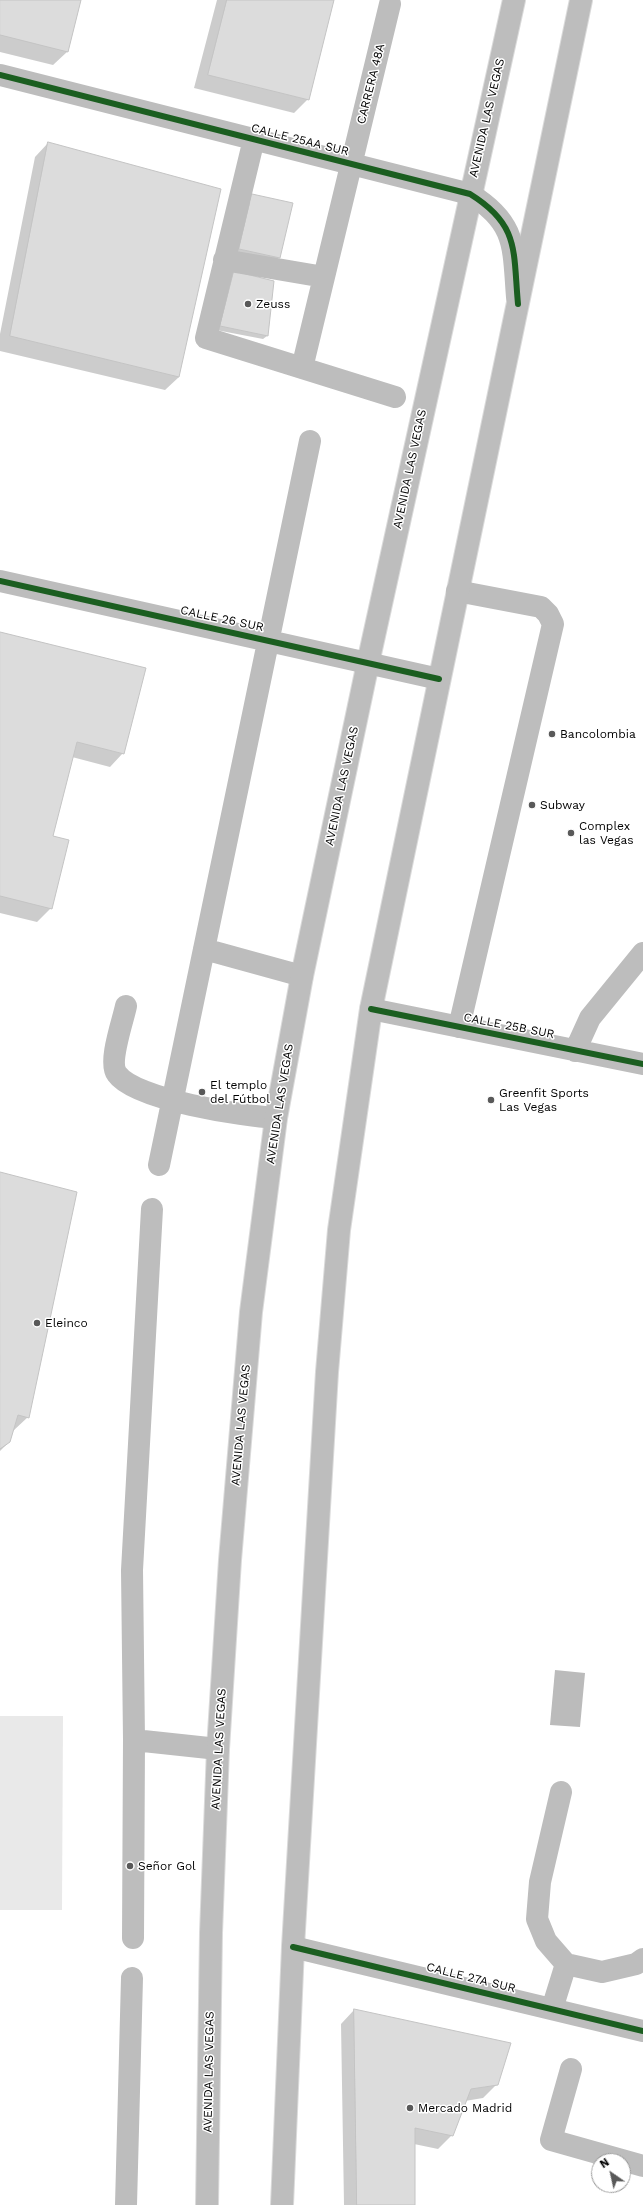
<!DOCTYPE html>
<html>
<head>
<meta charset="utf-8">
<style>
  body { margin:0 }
  #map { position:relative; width:643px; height:2205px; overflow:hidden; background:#fff; font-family:"Work Sans",sans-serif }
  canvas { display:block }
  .north { position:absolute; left:591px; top:2153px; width:40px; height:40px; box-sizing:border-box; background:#fff; border:1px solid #999; border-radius:50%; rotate:326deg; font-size:11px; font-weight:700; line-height:16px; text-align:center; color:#000 }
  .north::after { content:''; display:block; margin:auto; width:14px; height:18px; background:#595959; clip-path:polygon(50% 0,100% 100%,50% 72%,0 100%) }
</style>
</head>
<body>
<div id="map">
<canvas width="643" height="2205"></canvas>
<div class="north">N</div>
</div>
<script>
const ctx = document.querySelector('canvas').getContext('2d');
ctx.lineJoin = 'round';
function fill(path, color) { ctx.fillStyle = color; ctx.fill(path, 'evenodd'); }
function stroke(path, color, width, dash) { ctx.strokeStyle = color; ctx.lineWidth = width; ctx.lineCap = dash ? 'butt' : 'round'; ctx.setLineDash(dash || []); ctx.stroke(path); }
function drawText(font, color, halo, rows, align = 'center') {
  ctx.font = font + ' "Work Sans",sans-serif'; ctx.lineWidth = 3; ctx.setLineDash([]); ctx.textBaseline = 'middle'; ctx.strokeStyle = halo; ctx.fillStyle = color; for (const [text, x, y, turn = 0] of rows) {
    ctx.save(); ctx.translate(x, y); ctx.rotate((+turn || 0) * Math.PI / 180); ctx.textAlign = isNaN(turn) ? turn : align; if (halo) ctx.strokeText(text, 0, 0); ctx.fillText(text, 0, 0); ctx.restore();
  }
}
const green = new Path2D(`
  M0,1716h63l-1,194h-62z`);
const water = new Path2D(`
  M555,1670l30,3 -5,54 -30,-2z`);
const shadow = new Path2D(`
  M0,0h80l-13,52 -14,13 -53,-13z
  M217,0h116l-25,99 -14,14 -100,-25z
  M48,143l131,234 -14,13 -165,-39v-17l35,-177z
  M248,199l31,58 -4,4 -39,-8z
  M234,272l33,64 -4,3 -47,-9 14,-54z
  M0,633l123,120 -13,14 -38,-10 -20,80 -1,71 -14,14 -37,-9z
  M0,1173l28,244 -15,14 -3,10 -10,10z
  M354,2010l143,74 -14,14 -18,3 -13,34 -14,14 -24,-5v61h-70l-3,-181z`);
const building = new Path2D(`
  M0,0h81l-13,52 -68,-17z
  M227,0h107l-25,100 -101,-25z
  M48,142l173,47 -42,188 -169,-41z
  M252,194l41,9 -13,55 -41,-9z
  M234,271l40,10 -6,55 -48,-10z
  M0,632l146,36 -22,86 -47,-12 -24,94 16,4 -17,69 -52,-13z
  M0,1172l77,20 -48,226 -11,-3 -8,27 -10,7z
  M354,2009l157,34 -13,42 -27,4 -18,47 -38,-8v77h-58z`);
const minor = new Path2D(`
  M0,75l470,119c47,29 43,53 47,103
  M254,139l-48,199 189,59
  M224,260l100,17
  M302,368l88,-364
  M0,581l439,98
  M457,591l84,16 7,7 5,10 -94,403
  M204,949l98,27
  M126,1006c-3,15 -18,56 -9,68 18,26 127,42 159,44
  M371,1009l272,55
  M575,1051l15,-33 53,-65
  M159,1165l151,-724
  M134,1740l84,9
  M561,1792l-21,90 -3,37 9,22 20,23
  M133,1938l1,-198 -2,-170 20,-361
  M293,1947l350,84
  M552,2009l14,-45 36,8 34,-8 7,-5
  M571,2069l-20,71 92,26
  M126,2205l6,-227`);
const major = new Path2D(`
  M207,2205l4,-272 7,-184 12,-189 21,-248 25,-194 26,-142 66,-313 146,-663
  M282,2205l11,-258 34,-575 12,-142 32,-221 210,-1009`);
const cycleway = new Path2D(`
  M0,75l470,119c50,31 43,57 48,110
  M0,581l439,98
  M371,1009l272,55
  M293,1947l350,84`);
const markers = [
  [248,304,4,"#595959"],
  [552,734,4,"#595959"],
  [532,805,4,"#595959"],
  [571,833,4,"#595959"],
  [202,1092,4,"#595959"],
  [491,1100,4,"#595959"],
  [37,1323,4,"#595959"],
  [130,1866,4,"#595959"],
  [410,2108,4,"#595959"]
];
const streetNames = [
  ["CARRERA 48A",371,84,-76],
  ["AVENIDA LAS VEGAS",487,118,-77],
  ["CALLE 25AA SUR",300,140,14],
  ["AVENIDA LAS VEGAS",410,469,-78],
  ["CALLE 26 SUR",222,619,12],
  ["AVENIDA LAS VEGAS",342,786,-78],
  ["CALLE 25B SUR",509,1026,11],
  ["AVENIDA LAS VEGAS",280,1104,-81],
  ["AVENIDA LAS VEGAS",241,1425,-85],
  ["AVENIDA LAS VEGAS",219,1749,-87],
  ["CALLE 27A SUR",471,1978,14],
  ["AVENIDA LAS VEGAS",209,2072,-89]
];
const poiNames = [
  ["Zeuss",256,304],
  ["Bancolombia",560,734],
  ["Subway",540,805],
  ["Complex",579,826],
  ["las Vegas",579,840],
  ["El templo",210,1085],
  ["del Fútbol",210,1099],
  ["Greenfit Sports",499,1093],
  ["Las Vegas",499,1107],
  ["Eleinco",45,1323],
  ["Señor Gol",138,1866],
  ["Mercado Madrid",418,2108]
];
fill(green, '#e9e9e9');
fill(water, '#bbb');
fill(shadow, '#0003');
fill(building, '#dcdcdc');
stroke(building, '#c4c4c4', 1);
stroke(major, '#dbdbdb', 24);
stroke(minor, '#bdbdbd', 22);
stroke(major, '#bdbdbd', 22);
stroke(cycleway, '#1b5e20', 6);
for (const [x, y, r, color] of markers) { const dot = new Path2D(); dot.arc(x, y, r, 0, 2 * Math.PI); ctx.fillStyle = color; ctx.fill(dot); stroke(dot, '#fff', 1.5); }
drawText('12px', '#000', '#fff', streetNames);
drawText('12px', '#000', '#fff', poiNames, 'left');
</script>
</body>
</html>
